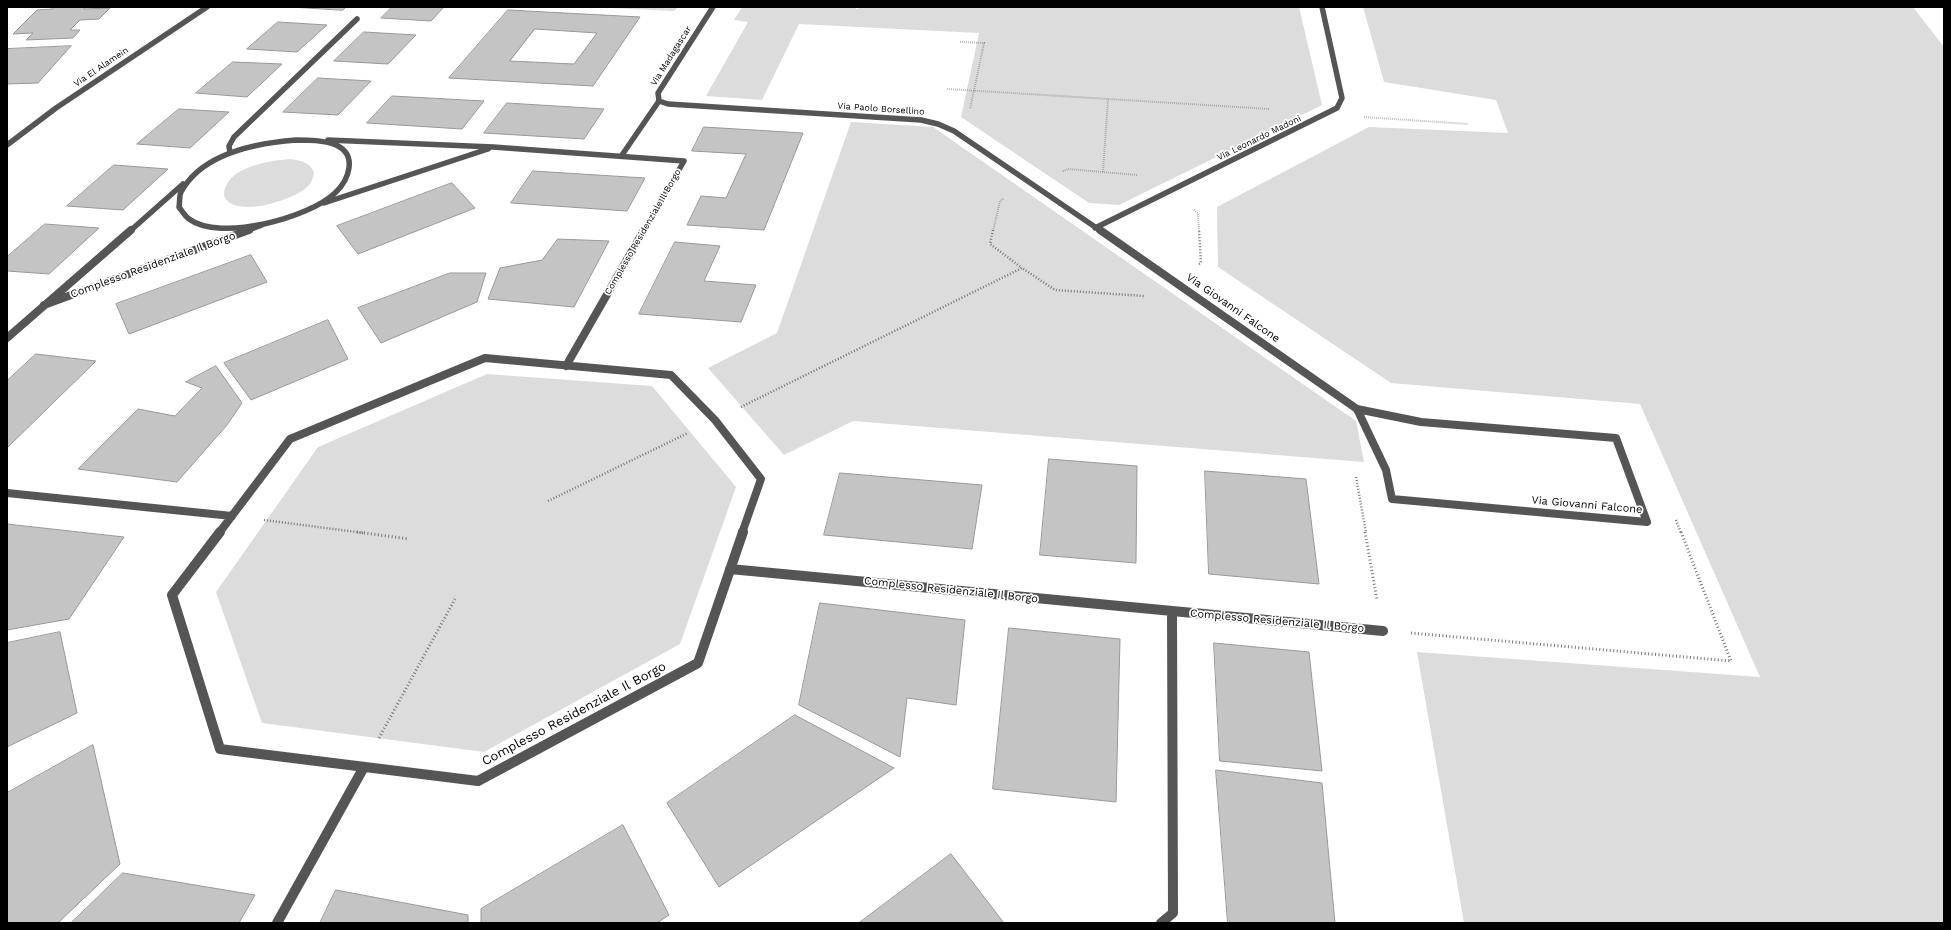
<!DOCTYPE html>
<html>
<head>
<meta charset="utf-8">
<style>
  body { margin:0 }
  #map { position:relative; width:1951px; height:930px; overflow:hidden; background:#fff; font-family:"Work Sans",sans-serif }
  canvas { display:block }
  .frame { position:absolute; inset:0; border:8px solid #000; pointer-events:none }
</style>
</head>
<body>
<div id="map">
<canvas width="1951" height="930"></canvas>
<div class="frame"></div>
</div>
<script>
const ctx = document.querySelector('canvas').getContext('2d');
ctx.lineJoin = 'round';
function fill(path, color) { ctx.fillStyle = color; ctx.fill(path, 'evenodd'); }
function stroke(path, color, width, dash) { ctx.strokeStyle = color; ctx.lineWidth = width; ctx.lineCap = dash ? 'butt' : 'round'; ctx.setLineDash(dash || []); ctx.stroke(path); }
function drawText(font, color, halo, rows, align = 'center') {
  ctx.font = font + ' "Work Sans",sans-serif'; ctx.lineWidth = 3.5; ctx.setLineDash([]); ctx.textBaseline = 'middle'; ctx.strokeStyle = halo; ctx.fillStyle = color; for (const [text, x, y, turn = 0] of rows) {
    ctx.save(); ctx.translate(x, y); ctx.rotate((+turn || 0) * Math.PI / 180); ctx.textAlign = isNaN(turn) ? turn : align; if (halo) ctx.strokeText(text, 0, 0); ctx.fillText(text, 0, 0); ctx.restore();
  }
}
const green = new Path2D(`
  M588,7h90l-4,4z
  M742,7h112l3,2 5,-2h437l23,98 -203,100 -30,-2 -128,-86 18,-84 -180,-9 -37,76 -56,-4 42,-74 -14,-2z
  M1363,7h550l31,40v876h-480l-47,-271 343,25 -120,-273 -249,-21 -173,-116 -1,-60 152,-80 139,6 -12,-33 -112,-18z
  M851,122l82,5 423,294 8,41 -511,-41 -69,34 -76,-87 69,-35z
  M291,159c11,2 18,3 23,13 -1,7 -3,12 -8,16 -14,12 -68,30 -81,10 -2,-4 -1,-8 1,-12 8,-20 46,-26 65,-27z
  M487,374l165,12 84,101 -56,157 -196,108 -222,-29 -46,-131 102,-145z`);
const building = new Path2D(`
  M54,7h32l-2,2 26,-1 -11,11 -19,1 -10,10h10l-7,8 -47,2 7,-7 -20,1 24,-24 15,-1z
  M291,7h55l-3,3z
  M392,7h52l-13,14 -50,-3z
  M508,10l132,7 -47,69 -144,-8zM535,29l62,4 -23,31 -64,-3z
  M278,22l49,3 -30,27 -50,-3z
  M364,32l52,3 -28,29 -54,-3z
  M71,46l-33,37 -31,1v-35z
  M233,62l49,2 -35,33 -51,-4z
  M318,78l53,3 -33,34 -55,-3z
  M392,96l92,5 -22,28 -95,-6z
  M507,103l97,6 -20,30 -100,-6z
  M179,109l50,3 -39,36 -53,-4z
  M704,127l99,6 -39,97 -77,-5 14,-29 25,2 20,-44 -54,-3z
  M114,165l54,4 -45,41 -56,-4z
  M533,171l112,7 -18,33 -116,-8z
  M452,183l23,25 -117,46 -21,-28z
  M45,224l54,4 -50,46 -42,-3v-14z
  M558,239l51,2 -35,66 -86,-8 12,-31 42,-8z
  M675,242l45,4 -16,35 52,4 -15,37 -102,-8z
  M251,255l16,27 -138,52 -13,-30z
  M450,273h36l-9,29 -96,41 -23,-35z
  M328,320l20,39 -97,41 -27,-37z
  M36,354l60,7 -89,87v-67z
  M216,366l26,37 -15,22 -50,57 -99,-13 60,-60 37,7 27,-28 -16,-6z
  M1049,459l88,7 -1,97 -96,-8z
  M1205,471l101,8 13,105 -110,-10z
  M840,473l142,12 -10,64 -148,-14z
  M7,524l117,13 -55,82 -62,11z
  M820,603l145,17 -9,85 -49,-7 -7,59 -101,-52z
  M1009,628l111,11 -4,163 -123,-13z
  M60,632l17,81 -70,34v-104z
  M1214,643l95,9 13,119 -102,-10z
  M795,715l99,53 -175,119 -52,-84z
  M93,745l27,119 -62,59h-51v-130z
  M1216,770l106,13 13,140h-107z
  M623,825l46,90 -12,8h-176v-14z
  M951,854l53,69h-145z
  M123,873l132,22 -16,28h-168z
  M336,890l132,25v8h-148z`);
const pathFar2 = new Path2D(`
  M960,42l24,1 -14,66
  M947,89l323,20
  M1364,117l104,7
  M1063,171l5,-2 69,6
  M1103,172l5,-73
  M1194,210l4,3 1,18
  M993,231l7,-30 4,-3`);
const pathFar1 = new Path2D(`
  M993,230l-3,14 32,24
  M1199,264l2,-1 -2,-33
  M741,407l281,-139 33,22 89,6
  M1356,477l10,56
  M548,501l140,-68
  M264,520l100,13
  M1676,520l5,13`);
const path = new Path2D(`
  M357,532l52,7
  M1365,532l12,68
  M1411,633l320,28 -50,-129
  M379,738l76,-139`);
const serviceFar2 = new Path2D(`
  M296,140c13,0 27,0 40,5 22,10 13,35 -1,48 -26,25 -115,49 -146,26 -4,-3 -7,-8 -10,-12 1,-5 0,-11 2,-15 21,-39 76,-49 115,-52z
  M328,140l165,7 191,14 -40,70
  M230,153l-1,-7 5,-9 123,-118
  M622,155l37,-54
  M324,203l164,-54
  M130,231l53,-47
  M246,231l16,-6`);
const serviceFar1 = new Path2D(`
  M44,305l205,-75
  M7,338l124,-108
  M566,366l78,-136
  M1357,409l64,13 195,16 31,84 -255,-23 -6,-29z
  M7,493l225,23
  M219,533l71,-94 195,-81 186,17 44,45 46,59 -19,54`);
const service = new Path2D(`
  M220,532l-48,63 48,154 258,32 220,-118 45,-131
  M730,569l653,62
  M277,923l87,-156
  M1161,923l12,-10 -1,-302`);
const minorFar1 = new Path2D(`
  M713,7l-55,86 1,8 9,3 253,16 17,4 16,7 147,100
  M7,145l49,-37 151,-101
  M1095,228l242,-120 5,-10 -20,-91`);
const minor = new Path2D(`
  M1100,230l257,179`);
const farStreetnames = [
  ["Via Madagascar",671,56,-58],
  ["Via El Alamein",101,67,-34],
  ["Via Paolo Borsellino",881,109,4],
  ["Via Leonardo Madoni",1259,138,-26],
  ["Complesso Residenziale Il Borgo",643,232,-60]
];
const streetNames = [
  ["Complesso Residenziale Il Borgo",153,265,-20],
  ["Via Giovanni Falcone",1233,308,35],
  ["Via Giovanni Falcone",1587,505,5],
  ["Complesso Residenziale Il Borgo",951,590,6],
  ["Complesso Residenziale Il Borgo",1277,621,5]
];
const nearStreetnames = [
  ["Complesso Residenziale Il Borgo",574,714,-28]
];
fill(green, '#dcdcdc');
fill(building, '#c4c4c4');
stroke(building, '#999', 1);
stroke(pathFar2, '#777', 2, [0.5, 1.5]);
stroke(pathFar1, '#777', 2.5, [1, 2]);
stroke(path, '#777', 3, [1, 2.5]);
stroke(serviceFar2, '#555', 5.5);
stroke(serviceFar1, '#555', 8);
stroke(service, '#555', 10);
stroke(minorFar1, '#555', 5.5);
stroke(minor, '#555', 8);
drawText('9px', '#000', '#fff', farStreetnames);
drawText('11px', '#000', '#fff', streetNames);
drawText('13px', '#000', '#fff', nearStreetnames);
</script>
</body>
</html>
